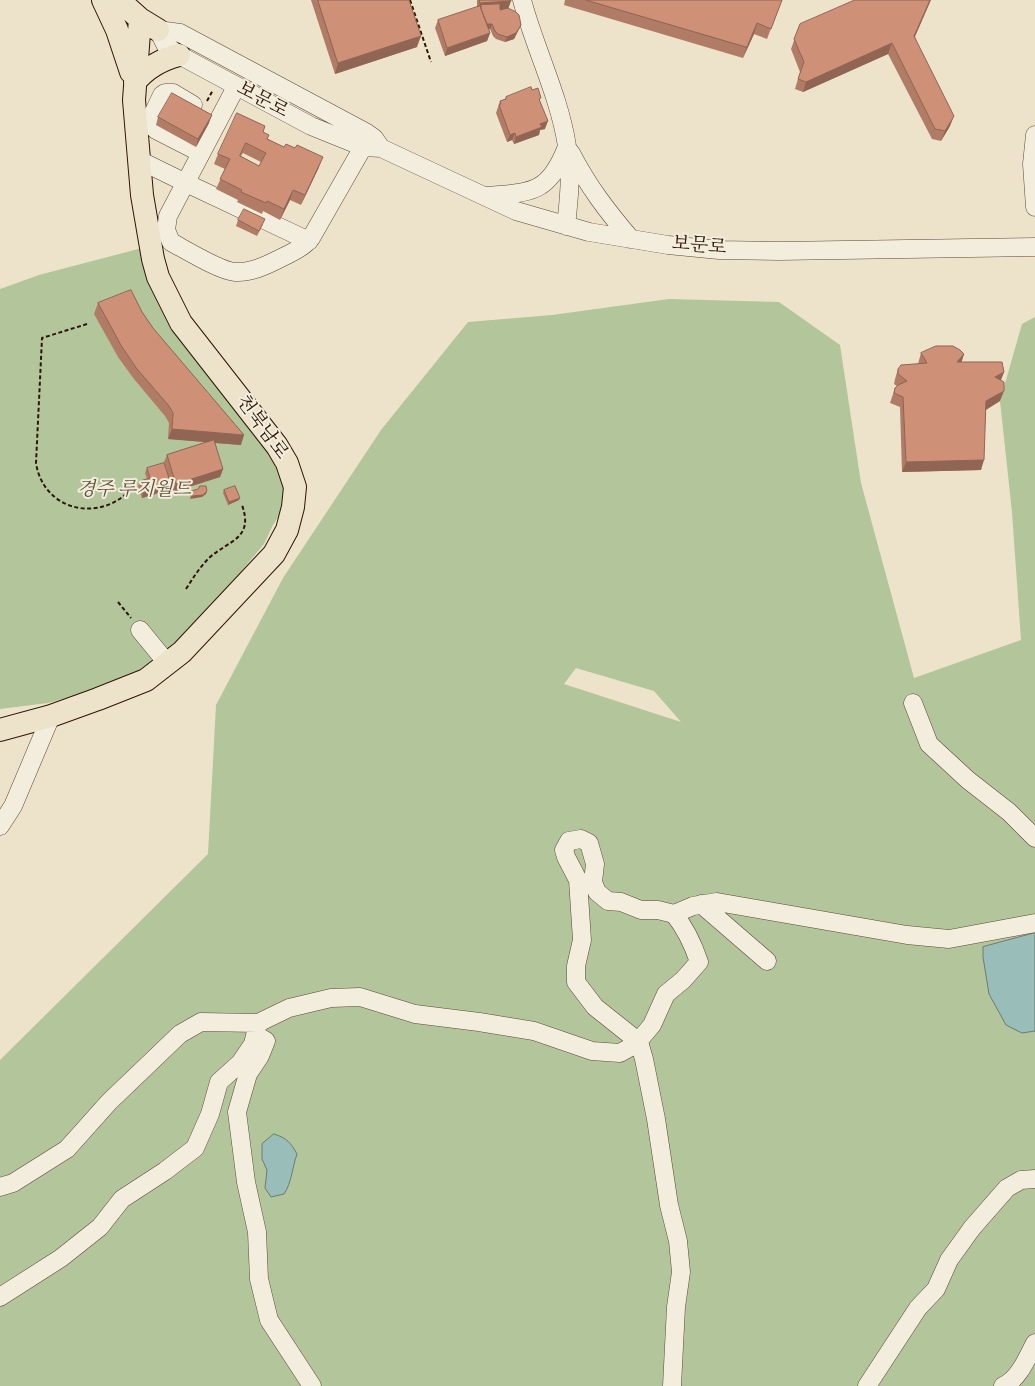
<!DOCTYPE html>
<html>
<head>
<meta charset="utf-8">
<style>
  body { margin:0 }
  canvas { display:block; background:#ece3ca }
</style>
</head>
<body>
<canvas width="1035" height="1386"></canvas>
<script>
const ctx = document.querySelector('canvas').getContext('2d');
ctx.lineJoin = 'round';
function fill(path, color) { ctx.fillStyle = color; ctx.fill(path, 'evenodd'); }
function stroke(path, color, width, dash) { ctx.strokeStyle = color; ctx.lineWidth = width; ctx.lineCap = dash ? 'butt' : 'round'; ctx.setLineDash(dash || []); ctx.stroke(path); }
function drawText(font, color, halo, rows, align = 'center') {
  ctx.font = font + ' "IM FELL English","Noto Serif KR",serif'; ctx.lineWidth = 4; ctx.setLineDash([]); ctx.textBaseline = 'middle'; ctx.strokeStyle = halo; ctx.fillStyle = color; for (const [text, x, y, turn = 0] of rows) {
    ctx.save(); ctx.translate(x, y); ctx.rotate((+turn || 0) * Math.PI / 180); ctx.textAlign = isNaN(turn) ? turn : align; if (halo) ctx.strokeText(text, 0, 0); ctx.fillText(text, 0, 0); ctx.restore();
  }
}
const green = new Path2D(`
  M142,248l134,216 9,23 1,18 -13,20 -9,19 -39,47 -53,56 -37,26 -39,17 -48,13 -48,6v-420l39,-14z
  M669,299l110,3 61,43 21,138 53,195 107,-38 -9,-128 -12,-111 22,-77 13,-7v1069h-1035v-326l208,-206 8,-149 67,-127 98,-148 87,-108 84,-7zM576,668l78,23 27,31 -117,-38z`);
const water = new Path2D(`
  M1035,933v98l-13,2 -16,-8 -17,-31 -6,-37v-10z
  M274,1134c13,4 17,9 23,20 -5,14 -5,28 -13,40l-13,3 -6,-9 2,-18 -5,-11v-15z`);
const path = new Path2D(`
  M410,0l21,62
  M207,101l6,-11
  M87,324l-45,14 -6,125c8,51 70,61 99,21
  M186,589c7,-11 14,-22 23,-31 20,-18 45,-19 33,-53
  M118,602l13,16`);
const minor = new Path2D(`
  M522,0c13,49 37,95 45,146 5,26 2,53 -1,80
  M236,87l-68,129 -2,14 5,12c15,8 49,29 64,30 15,1 30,-6 44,-13 12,-6 24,-11 32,-21l52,-91
  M193,105l-20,-12h-8l-3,2 -11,23 2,9 3,3 45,23
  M1035,135l-3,29 3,43
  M381,148l-7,-10 -7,-5 -187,-100 -22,-3 8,16 13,9 132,71 52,21 18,1 135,63 73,21 79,13 51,5 60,1 256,-4
  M571,153c17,33 36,58 60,86
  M139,160l47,23 123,58
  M487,196c44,-4 61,-2 79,-47
  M140,630l27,33
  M913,703l16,41 39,36 41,32 26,26
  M0,826l13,-20 38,-90
  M701,904l66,57
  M258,1023l31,-15 42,-10 29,-1 55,17 64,8 55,9 58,20 28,2 16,-9 16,-19 14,-31 17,-14 16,-18c-6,-18 -13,-33 -25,-48l19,-8 24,-4 190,33 42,4 86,-16
  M260,1039l1,-1 5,3 -6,15 -12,18 -11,38 9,70 11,50 2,47 10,41 43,66
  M0,1187l13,-4 54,-34 42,-47 71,-68 21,-12 57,1 -5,21 -13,19 -21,19 -9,32 -15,34 -30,23 -43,28 -22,28 -39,31 -61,39
  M672,1386l4,-79 5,-35 -3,-31 -9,-36 -13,-86 -12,-60 -5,-17 -44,-35 -19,-25v-16l6,-26 -4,-60 -12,-23 -2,-7 5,-9 12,-2 8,4 6,21 -2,18 4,10 11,9 13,1 20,8h17l16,4
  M867,1386l51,-78 18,-19 13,-29 23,-32 35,-40 14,-8 14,-1
  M1003,1386c16,-7 24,-28 32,-43`);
const major = new Path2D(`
  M103,0l14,30 14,42
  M119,0l21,19 18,11
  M135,82c10,-13 27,-23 44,-27
  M0,730l51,-14 47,-17 48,-19 36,-28 92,-98 13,-24 6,-23 2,-20 -8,-24 -10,-17 -96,-123 -23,-46 -5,-18 -11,-64 -8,-95 6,-81`);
const wall = new Path2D(`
  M311,0h98l8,47 -82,27z
  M477,0h34l-3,9 13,16 -7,14 -9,3 -9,-3 -3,-3 -3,-7h-1l1,4 -3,8 -42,15 -10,-28 3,-8 39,-13z
  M565,0h217l-15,39 -13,-5 -11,24 -179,-53z
  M800,24l115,13 35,89 -9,15 -9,-2 -44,-85 -85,38 -8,-3 5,-17 -9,-23z
  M532,90l8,12 5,27 -5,1 -1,5 -25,9 -2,-4 -5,2 -11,-29 4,-12 5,-1 1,-3z
  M158,117l51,6 -13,24 -40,-22z
  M263,132l5,7 51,28 -18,38 -11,-5 -10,20 -17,-9 -1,3 -25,-12 1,-2 -22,-11 9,-20 -11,-5 4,-10zM243,153l18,9 -2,4 -18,-10z
  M238,220l25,4 -6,12 -21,-10z
  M98,303l44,9 11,16 88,117 -26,-2 8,26 -3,8 -47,15 -9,-30 3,-7 39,-13 -38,-3 1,-16 -4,-7 -31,-37 -16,-22 -24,-43z
  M921,353l43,1 -3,8 43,10 -3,8 -1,21 -14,9 -5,60 -79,2 -2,-65 -10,-4 5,-15 2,-2 -3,-2 1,-5 3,-10 20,-5z
  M147,468l22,22 -27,8 -4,-12 2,-5 7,-2 -2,-6z
  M224,490l15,10 -11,5 -5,-12z`);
const shadedWall = new Path2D(`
  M930,0h1l-20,46 3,-10z
  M511,1l-3,8 -26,1 -1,-5 -1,5h-3l3,-7z
  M757,23l-3,11 -11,24 4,-11z
  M485,24h7l-2,5h-7z
  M521,25l-7,14 -9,3 2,-5z
  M490,33l-3,8 -42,15 2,-8z
  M421,36l-4,11 -82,27 3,-11z
  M892,43l-4,11 -85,38 3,-10z
  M212,115l-3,8 -13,24 2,-8z
  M954,116l-4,10 -9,15 4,-10z
  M548,121l-3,8 -5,1 -1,5 -25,9 2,-7 24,-13z
  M515,133l-3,7 -5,2 3,-7z
  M323,157l-4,10 -18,38 4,-10z
  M293,190l-3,10 -10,20 4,-11z
  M964,354l-3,10 -4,-2z
  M1004,372l-4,10 -5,-5z
  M1004,391l-4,10 -18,11 4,-11z
  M172,429l72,6 -3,10 -73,-6z
  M984,460l-3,10 -79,2 4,-10z
  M223,469l-3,8 -47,15 3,-8z
  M171,484l-2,6 -27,8 1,-5z
  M207,491l-1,3 -4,3 -12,2 1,-3z
  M240,498l-1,2 -11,5 1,-3z`);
const building = new Path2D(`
  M318,0h91l12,36 -83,27z
  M480,0h31v1l-31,2z
  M586,0h196l-11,29 -14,-6 -10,24z
  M855,0h75l-16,36 40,80 -9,15 -10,-2 -43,-86 -86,39 -8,-3 6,-17 -10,-23 6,-15z
  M500,4v6l8,-2 8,4 3,3 2,10 -5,8 -9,4 -9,-3 -3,-3 -3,-7h-5l-6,-15v-4z
  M480,6l10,27 -43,15 -9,-28z
  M531,87l1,3 6,-2 3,10 -2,1 9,22 -8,3 2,3 -26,10 -1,-4 -5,2 -11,-30 2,-1 -1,-3 6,-2v-2z
  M172,93l40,22 -14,24 -40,-22z
  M237,113l28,13 -2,6 6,3 -2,4 17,8 2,-3 9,4 2,-3 26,12 -18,38 -12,-5 -9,19 -17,-8 -1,2 -25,-11 1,-2 -22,-11 10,-20 -12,-5zM246,143l20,10 -7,13 -19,-10z
  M244,209l21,10 -6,12 -21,-11z
  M131,290l11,22 11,16 91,107 -72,-6 1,-16 -4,-7 -32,-37 -15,-22 -24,-44z
  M936,346h17l7,4 4,4 -7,8h45l2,10 -9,5 9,5v9l-18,10 -2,59 -78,2 -3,-65 -9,-4 1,-5 3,-3 9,-4 -9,-7v-5l3,-4 26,-2 -6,-10z
  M214,440l9,29 -47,15 -9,-29z
  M164,463l7,21 -28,9 -3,-12 10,-3 -3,-10z
  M200,486h6l1,5 -4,4 -12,1 -2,-4 9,-3z
  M235,486l5,12 -11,4 -5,-12z`);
const streetNames = [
  ["보문로",262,101,28],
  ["보문로",699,247,5],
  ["천북남로",261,428,54]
];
const parkNames = [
  ["경주 루지월드",134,491]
];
fill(green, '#b3c59b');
fill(water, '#99beba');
stroke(water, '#6e7a72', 1);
stroke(minor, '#5e4836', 19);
stroke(major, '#2e1505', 24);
stroke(path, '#2e1505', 2, [4, 2.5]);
stroke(minor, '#f3eddd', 18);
stroke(major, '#ece3ca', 22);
fill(wall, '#b17c66');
fill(shadedWall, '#906553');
fill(building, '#ce9077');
stroke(building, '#906553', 1);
drawText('19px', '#2e1505', '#f3eddd', streetNames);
drawText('italic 19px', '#5d533a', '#f3eddd', parkNames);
</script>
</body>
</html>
